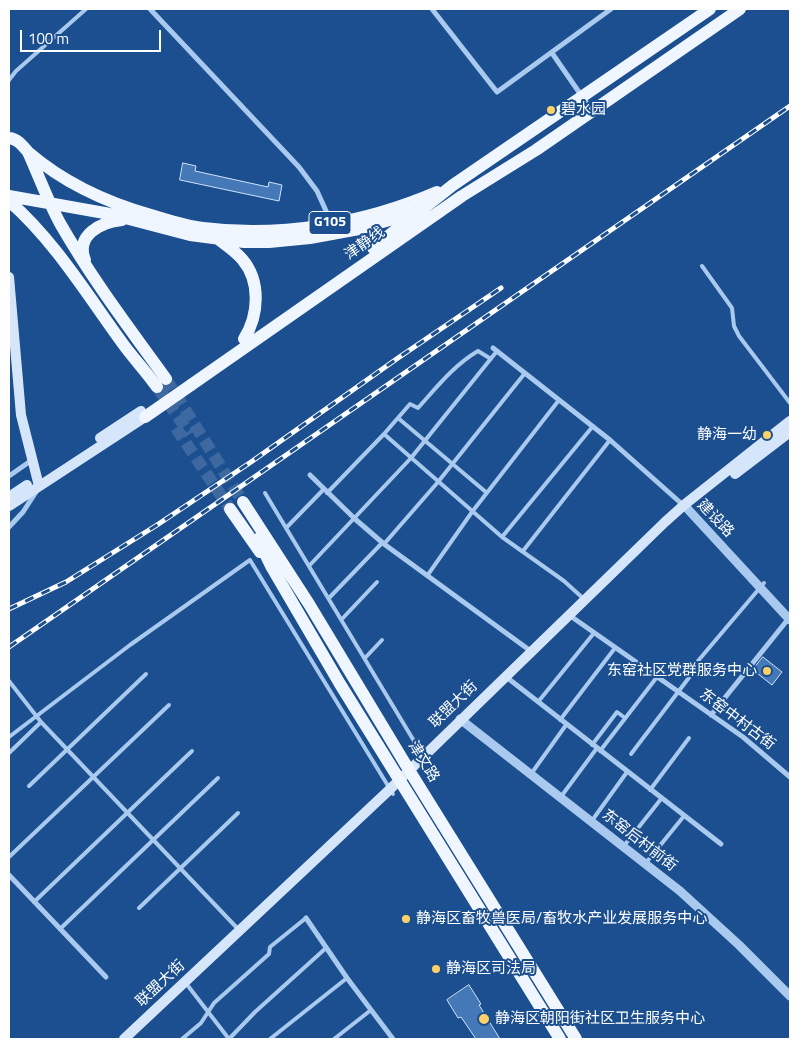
<!DOCTYPE html>
<html>
<head>
<meta charset="utf-8">
<style>
  body { margin:0 }
  #map { position:relative; width:799px; height:1048px; overflow:hidden; background:#1b4f8f; font-family:"Titillium Web",sans-serif }
  canvas { display:block }
  .frame { position:absolute; inset:0; border:10px solid #fff; pointer-events:none }
  .scale { position:absolute; left:20px; top:30px; width:141px; height:22px; box-sizing:border-box; border:2px solid #fff; border-top:0; padding-left:6px; font-size:15px; line-height:18px; white-space:nowrap; color:#fff; -webkit-text-stroke:4px #1b4f8f; paint-order:stroke }
</style>
</head>
<body>
<div id="map">
<canvas width="799" height="1048"></canvas>
<div class="frame"></div>
<div class="scale">100 m</div>
</div>
<script>
const ctx = document.querySelector('canvas').getContext('2d');
ctx.lineJoin = 'round';
function fill(path, color) { ctx.fillStyle = color; ctx.fill(path, 'evenodd'); }
function stroke(path, color, width, dash) { ctx.strokeStyle = color; ctx.lineWidth = width; ctx.lineCap = dash ? 'butt' : 'round'; ctx.setLineDash(dash || []); ctx.stroke(path); }
function drawText(font, color, halo, rows, align = 'center') {
  ctx.font = font + ' "Titillium Web","Noto Sans SC",sans-serif'; ctx.lineWidth = 4; ctx.setLineDash([]); ctx.textBaseline = 'middle'; ctx.strokeStyle = halo; ctx.fillStyle = color; for (const [text, x, y, turn = 0] of rows) {
    ctx.save(); ctx.translate(x, y); ctx.rotate((+turn || 0) * Math.PI / 180); ctx.textAlign = isNaN(turn) ? turn : align; if (halo) ctx.strokeText(text, 0, 0); ctx.fillText(text, 0, 0); ctx.restore();
  }
}
const building = new Path2D(`
  M183,163l13,3 -1,5 73,16 1,-5 13,3 -3,16 -99,-21z
  M763,657l19,15 -10,13 -19,-15z
  M469,985l12,19 -2,1 21,34h-24l-15,-22 -3,1 -11,-18z`);
const primaryTunnel = new Path2D(`
  M166,379l77,123
  M157,387l33,47
  M176,428l54,81`);
const service = new Path2D(`
  M9,80l7,-9 70,-62
  M702,266l30,42 2,18 5,10 51,67
  M398,418l89,75
  M384,434l118,103 62,44 21,19
  M265,493l161,268
  M327,493l57,-59 26,-30 8,4c18,-20 36,-43 60,-57l13,8
  M286,528l38,-39
  M502,537l91,-111
  M384,544l54,-62 87,-109
  M523,551l87,-111
  M309,566l102,-108 86,-107
  M427,576l45,-64 87,-112
  M329,598l53,-55
  M342,619l35,-37
  M365,658l17,-18
  M9,681l32,41 198,208
  M538,702l56,-69
  M560,720l55,-72
  M9,737l121,-92 120,-85 143,234
  M592,745l25,-33 8,6
  M600,751l57,-74
  M9,753l32,-31
  M631,754l63,-83 -2,-3 72,-85
  M531,774l35,-49
  M29,786l117,-112
  M650,790l39,-52
  M560,798l37,-50
  M591,822l36,-50
  M623,847l38,-48
  M9,857l160,-152
  M645,864l39,-48
  M34,902l158,-151
  M139,908l99,-95
  M60,929l158,-151
  M185,982l44,57
  M182,1039l19,-16 13,-20 55,-49 1,-7 36,-29
  M229,1039l26,-27 71,-64
  M270,1039l77,-61
  M334,1039l37,-29`);
const minor = new Path2D(`
  M150,9l149,158 18,24 15,33
  M432,9l65,83 114,-83
  M552,53l40,58
  M493,348l117,92 73,65
  M310,475l45,44 29,25 148,108
  M9,476l23,-16
  M9,527l14,-15 13,-20
  M569,615l174,122 47,40
  M505,676l216,168
  M711,715l78,-97
  M9,875l97,102
  M306,918l41,60 46,61`);
const tertiary = new Path2D(`
  M684,505l106,115
  M460,719l220,172 59,54 51,51`);
const secondary = new Path2D(`
  M9,277l12,138 18,71
  M100,438l41,-27
  M735,474l55,-42
  M9,497l18,-12
  M9,506l136,-89
  M124,1039l262,-246 279,-271 19,-17 106,-84`);
const primary = new Path2D(`
  M9,138c9,1 13,7 19,14 11,24 20,50 33,73 31,54 69,104 105,154
  M28,152c36,31 77,50 123,63 17,5 35,11 52,13 78,10 162,-5 234,-36
  M9,196l101,18 80,21 54,7h25l41,-4 49,-9 54,-16
  M9,201c47,41 80,97 117,147 10,13 21,25 31,39
  M218,239c8,6 17,12 24,20 19,22 17,56 2,80
  M373,248l80,-63 257,-176
  M85,260c-10,-25 16,-38 37,-40
  M191,385l271,-189 74,-46 204,-141
  M243,502l66,102 100,166 167,269
  M230,509l30,43
  M258,539l13,27 69,118 220,355`);
const rail = new Path2D(`
  M9,609l57,-27 91,-57 94,-63 147,-104 103,-70
  M9,647l781,-541`);
const primaryBridge = new Path2D(`
  M145,417l46,-32`);
const markers = [
  [551,110,5,"#ffd166"],
  [767,435,5,"#ffd166"],
  [767,671,5,"#ffd166"],
  [406,919,5,"#ffd166"],
  [436,969,5,"#ffd166"],
  [484,1019,6,"#ffd166"]
];
const shields = [
  [330,223,42]
];
const shieldNames = [
  ["G105",330,223]
];
const poiNames = [
  ["碧水园",561,110],
  ["静海一幼",757,435,"right"],
  ["东窑社区党群服务中心",757,671,"right"],
  ["静海区畜牧兽医局/畜牧水产业发展服务中心",416,919],
  ["静海区司法局",446,969],
  ["静海区朝阳街社区卫生服务中心",495,1019]
];
const streetNames = [
  ["津静线",365,244,-35],
  ["建设路",715,519,46],
  ["联盟大街",454,705,-44],
  ["东窑中村古街",737,720,37],
  ["津文路",423,762,58],
  ["东窑后村前街",639,841,38],
  ["联盟大街",161,984,-43]
];
fill(building, '#4478b7');
stroke(building, '#cfe3fa', 1);
stroke(primaryTunnel, '#3d69a0', 12, [12, 6]);
stroke(service, '#a9c9ee', 4);
stroke(minor, '#a9c9ee', 5);
stroke(tertiary, '#a9c9ee', 9);
stroke(secondary, '#d6e6fa', 10);
stroke(primary, '#f0f6ff', 12);
stroke(rail, '#fff', 5);
stroke(rail, '#1b4f8f', 3, [9]);
stroke(primaryBridge, '#f0f6ff', 12);
for (const [x, y, r, color] of markers) { const dot = new Path2D(); dot.arc(x, y, r, 0, 2 * Math.PI); ctx.fillStyle = color; ctx.fill(dot); stroke(dot, '#1b4f8f', 2); }
for (const [x, y, w] of shields) { const box = new Path2D(); box.roundRect(x - w / 2, y - 11.5, w, 23, 4); ctx.fillStyle = '#1b4f8f'; ctx.fill(box); stroke(box, '#fff', 1); }
drawText('bold 14px', '#fff', null, shieldNames);
drawText('15px', '#fff', '#1b4f8f', poiNames, 'left');
drawText('15px', '#fff', '#1b4f8f', streetNames);
</script>
</body>
</html>
